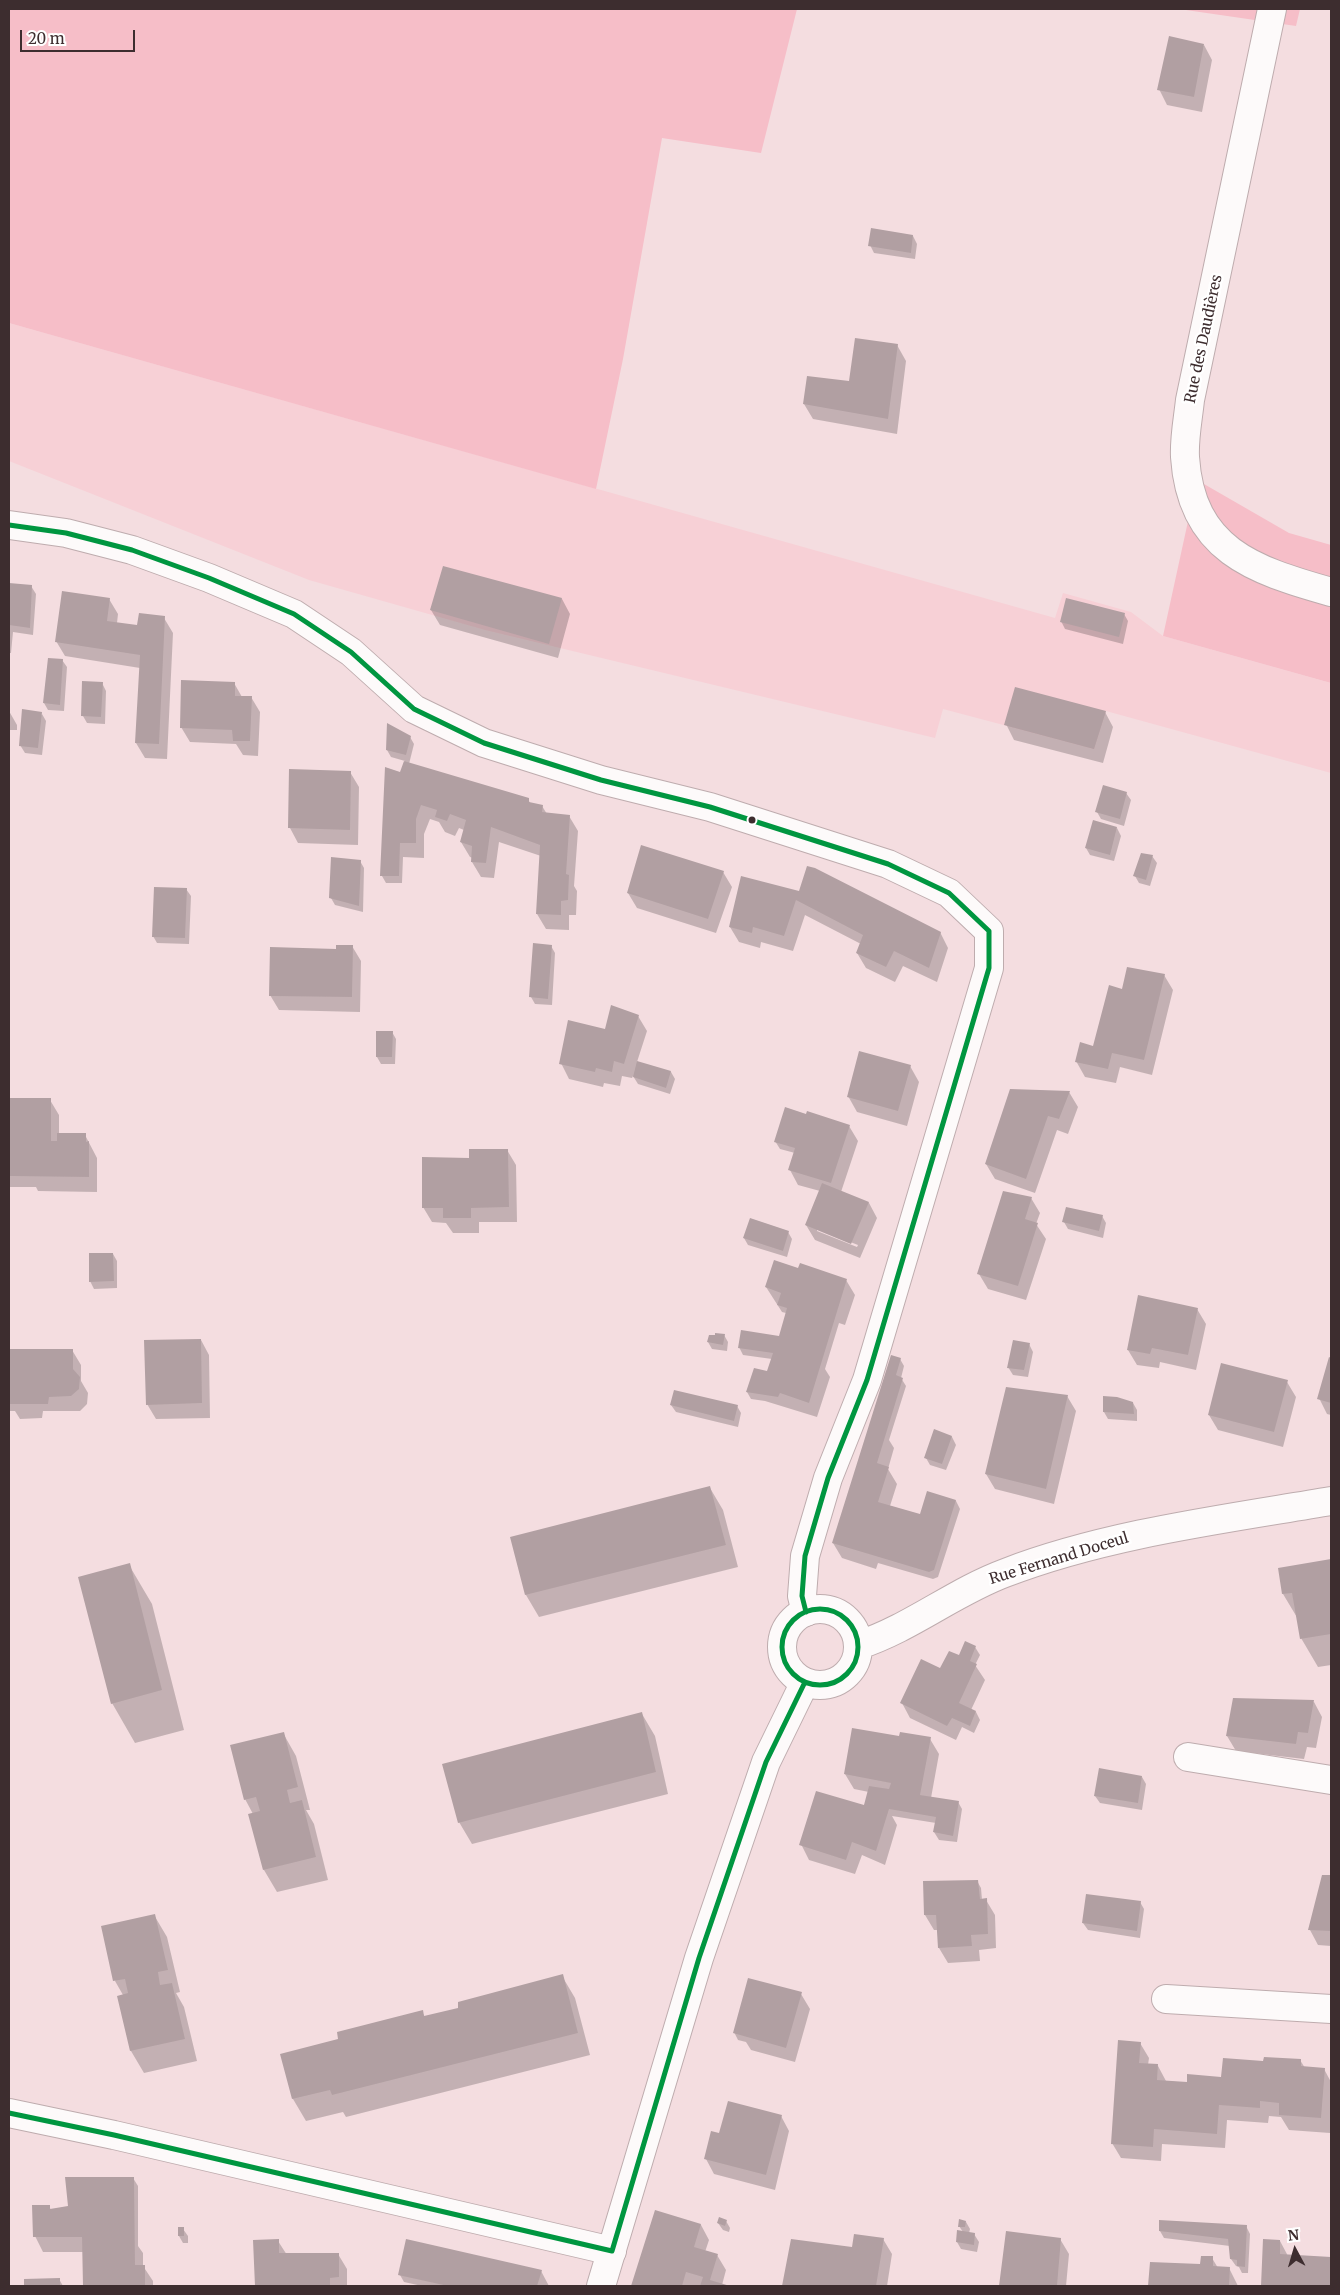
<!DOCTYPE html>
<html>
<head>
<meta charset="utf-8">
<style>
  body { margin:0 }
  #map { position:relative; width:1340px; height:2295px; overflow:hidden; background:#f4dde0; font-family:Merriweather,serif }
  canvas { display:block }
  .frame { position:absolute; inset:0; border:10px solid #3d2d2f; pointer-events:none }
  .north { position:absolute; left:1270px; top:2225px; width:50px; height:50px; -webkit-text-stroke:4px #fff; paint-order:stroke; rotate:354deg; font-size:14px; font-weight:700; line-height:20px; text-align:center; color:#3d2d2f }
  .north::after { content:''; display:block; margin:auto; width:18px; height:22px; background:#3d2d2f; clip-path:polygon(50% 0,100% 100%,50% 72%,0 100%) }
  .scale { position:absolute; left:20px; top:30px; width:115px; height:22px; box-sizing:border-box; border:2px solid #3d2d2f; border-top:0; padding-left:6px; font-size:15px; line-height:18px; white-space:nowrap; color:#3d2d2f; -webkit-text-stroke:4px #fff; paint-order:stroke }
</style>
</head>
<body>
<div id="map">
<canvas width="1340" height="2295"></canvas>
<div class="frame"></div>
<div class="north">N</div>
<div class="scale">20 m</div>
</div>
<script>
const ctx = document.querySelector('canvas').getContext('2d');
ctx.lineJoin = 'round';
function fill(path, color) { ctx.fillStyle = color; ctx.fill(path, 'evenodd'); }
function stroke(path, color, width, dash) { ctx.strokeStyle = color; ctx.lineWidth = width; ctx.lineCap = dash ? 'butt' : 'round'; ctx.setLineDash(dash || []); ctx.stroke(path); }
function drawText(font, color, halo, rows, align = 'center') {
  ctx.font = font + ' Merriweather,serif'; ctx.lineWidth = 5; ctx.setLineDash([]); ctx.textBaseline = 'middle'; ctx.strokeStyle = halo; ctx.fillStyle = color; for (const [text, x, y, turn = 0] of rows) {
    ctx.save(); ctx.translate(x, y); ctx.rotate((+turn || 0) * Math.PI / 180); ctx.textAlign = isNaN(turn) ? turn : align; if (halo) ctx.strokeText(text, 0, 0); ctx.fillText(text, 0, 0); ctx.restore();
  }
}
const built = new Path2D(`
  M9,323l1046,295 8,-25 68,19 32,24 168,47v90l-225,-62 -12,38 -151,-40 -8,29 -450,-108 -176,-50 -300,-119z`);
const green = new Path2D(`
  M9,9h788l-36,144 -99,-15 -39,221 -27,130 -587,-166z
  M1179,9h121l-4,17z
  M1197,480l92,53 42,12v138l-168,-47z`);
const shadow = new Path2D(`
  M1204,45l8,15 -10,52 -35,-7 -8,-16z
  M913,236l4,8 -2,15 -41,-6 -4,-8z
  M897,345l9,16 -9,73 -84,-15 -9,-15 46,-22z
  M9,585l22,1 5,8 -3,41 -20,-3 -2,21h-2z
  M109,599l9,15 -1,9 21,4 26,-9 9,15 -6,126 -22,-1 -9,-15 4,-75 -75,-12 -9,-15z
  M562,599l8,15 -12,44 -118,-33 -9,-15z
  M1124,614l4,7 -5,23 -58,-15 -4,-8z
  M62,660l5,7 -3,44 -16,-1 -4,-7z
  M102,683l4,8 -1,33 -18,-1 -4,-7z
  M234,683l8,14h9l9,15 -2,44 -15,-1 -7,-11 -46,-2 -9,-15z
  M9,711l8,14v5h-7l-1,47z
  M1105,712l8,15 -10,36 -89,-23 -8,-16z
  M42,714l4,7 -4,34 -17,-2 -5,-8z
  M410,737l4,7 -5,20 119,35 2,4 12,3 5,8 22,2 9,15 -4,55 3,5 -1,24h-7v15l-23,-1 -9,-15 4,-58 -42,-14 -5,36 -13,-1 -9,-15 1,-4 -3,-1 -9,-15 3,-12 -5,-2 -4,8 -10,-4 -6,-10 -9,-3 -6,15v24l-21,-1 -1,26h-16l-4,-7 23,-115 -14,-4 -4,-7z
  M350,772l9,15 -1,58 -60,-2 -8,-15z
  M1126,793l5,7 -7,26 -23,-7 -4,-7z
  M1117,828l4,8 -7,25 -24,-6 -4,-7z
  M1152,856l5,7 -7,23 -11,-3 -4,-7z
  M360,861l4,7 -1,44 -28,-7 -4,-7z
  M723,872l9,15 -16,46 -79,-25 -9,-15z
  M186,889l5,7 -2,48 -32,-1 -4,-7z
  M800,893l140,39 8,16 -11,34 -34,-16 -8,16 -29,-14 -9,-15 4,-9 -56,-29 -12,36 -32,-9 -1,6 -21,-6 -9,-15z
  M352,946l9,15 -1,51 -81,-2 -9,-15 67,-45z
  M551,946l4,7 -3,52 -17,-1 -4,-7z
  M1164,975l9,15 -21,85 -32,-8 -4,16 -31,-6 -9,-16 18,-13 29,-57z
  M638,1016l9,15 -10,31 34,10 4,7 -5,15 -32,-10 -5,-8 -1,2 -10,-2 -2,10 -16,-3 -1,4 -34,-8 -8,-16 45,-33z
  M392,1032l4,7 -1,25h-14l-4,-7z
  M910,1066l9,16 -12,44 -50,-14 -9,-16z
  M1069,1092l9,15 -10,27 -11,-4 -22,63 -40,-14 -9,-15z
  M9,1099l41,1 9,15v19l26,1 12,23v34l-59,-1 -2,-4h-27z
  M849,1126l9,15 -17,51 28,11 8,15 -17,40 -45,-18 -9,-15 14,-34 -22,-6 -8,-15 5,-17 -15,-4 -5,-8zM817,1229l41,16 -1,2 -40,-16z
  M507,1150l9,15 1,57h-38v11h-26l-7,-10 -14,-1 -9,-15 47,-48z
  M1031,1198l9,15 -4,11 10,15 -20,61 -38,-11 -9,-15z
  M1102,1216l4,7 -3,15 -35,-9 -4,-7z
  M788,1232l4,7 -5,18 -39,-12 -4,-7z
  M113,1254l4,7v27l-23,1 -4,-8z
  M799,1270l47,10 9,15 -10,30 -6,-2 -14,46 5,8 -13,40 -52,-16 -14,-2 -4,-7 8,-23 13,3 4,-13 -29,-4 -4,-8 41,-10 6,-24 -4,-1 -16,-25z
  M1197,1309l9,15 -10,46 -36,-8 -1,6 -22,-3 -9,-15z
  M724,1335l4,7 -1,9 -15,-2 -4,-7z
  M201,1340l8,15 1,63 -54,1 -9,-15z
  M1029,1344l4,8 -5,25 -15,-2 -5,-8z
  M9,1350h63l9,15v16l7,12 -1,11 -7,7h-37l-1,7 -22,1 -5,-8h-6z
  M1330,1358l1,1v56l-4,-1 -8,-16z
  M900,1359l4,7 -3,12 5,8 -17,54 5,8 -6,21 9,15 -7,22 31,9 7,-22 28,8 4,8 -22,68 -5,2 -55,-16 -2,6 -34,-11 -9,-15z
  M1287,1382l9,15 -13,50 -65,-17 -9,-15z
  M1067,1396l9,15 -22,93 -59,-15 -9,-15z
  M1133,1403l4,7v11l-29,-2 -4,-7z
  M671,1405l66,1 4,7 -3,14 -62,-15z
  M934,1431l18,6 4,8 -10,25 -16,-5 -4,-7z
  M710,1488l13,22 15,57 -199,50 -13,-22 -15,-57z
  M1331,1561v104l-13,2 -17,-29 -3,-19 -15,-25 -4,-25z
  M129,1565l23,39 32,126 -49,13 -23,-40z
  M975,1647l5,8 -5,10 10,15 -14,30 5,2 4,8 -6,13 -12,-6 -6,13 -46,-22 -8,-15 39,-33 21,-12z
  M1314,1702l8,15 -6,31 -9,-1 -3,12 -68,-8 -9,-15z
  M642,1714l13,22 13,58 -196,50 -13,-22z
  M283,1733l13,23 14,54h-4l8,14 14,56 -51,12 -13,-22 -11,-56 -8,-15z
  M900,1737l30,2 9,15 -8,44 27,4 4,7 -5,33 -18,-2 -5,-8 2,-9 -44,-7 5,9 -12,40 -23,-10 -7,19 -46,-14 -8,-16 63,-38 5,-14 -15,-3 -9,-15z
  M1142,1777l4,7 -4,26 -42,-7 -5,-7z
  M1323,1876l8,1v69l-13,-1 -8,-15z
  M977,1881l4,7 1,12h4l9,15 1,33 -17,2 1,11 -32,2 -9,-15 -1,-18h-4l-9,-15z
  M1140,1902l4,7 -4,29 -52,-8 -5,-7z
  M154,1915l13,22 13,55 -4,1 8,14 13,54 -53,12 -13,-22 -12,-55 4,-1 -8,-14z
  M562,1976l13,22 15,57 -244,62 -3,-5 -37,9 -13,-22 -12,-44 59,-15 82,-28 3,5 35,-8z
  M801,1994l9,15 -15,53 -44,-12 -5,-8 -8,-2 -4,-8z
  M1140,2043l9,15 -1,7 10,1 8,15 22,2 34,-5 42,-16 36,-2 5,8 19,1 7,13 -1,51 -41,-3 -8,-13 -12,-1 -1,7 -41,-3 -2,28 -63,-4 -1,17 -40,-3 -9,-15z
  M781,2116l8,15 -14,59 -61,-16 -8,-15 14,-24z
  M133,2178l5,8v60l5,7v13l10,15v5h-69v-34h-41l-8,-16 14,-30 2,4 18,-3z
  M656,2212l45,13 8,15 -4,12 12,3 9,15 -4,15 5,1h-95z
  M726,2221l4,7 -1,4 -6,-2 -5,-7z
  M966,2222l4,7 -1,4 5,1 5,8 -2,10 -16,-3 -4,-7 6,-10 -4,-6z
  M1246,2226l4,8 -2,39h-6l-3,-6 -3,-1 -5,-7 -1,-13 -66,-8 -4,-7z
  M179,2229h4l5,7v7h-5l-4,-7z
  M1007,2232l53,7 9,15 -3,32h-66z
  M883,2239l9,15 -5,32h-103l8,-46 62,8z
  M1264,2240l16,1 8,15 42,2 1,28h-68z
  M254,2241h24l9,14 51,-1 9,15v17h-91z
  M1212,2258l6,10h11l9,18h-89l2,-23 51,2z
  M541,2271l8,15h-127l-18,-4 -4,-7z
  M59,2279l4,7h-38v-6z`);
const building = new Path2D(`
  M1169,36l35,8 -10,53 -37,-7z
  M871,228l42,7 -2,18 -43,-7z
  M855,338l43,6 -10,75 -85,-15 4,-28 42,5z
  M443,566l119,32 -13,46 -119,-34z
  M9,583l23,2 -2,43 -21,-3z
  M62,591l48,7 -3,23 30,4 2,-12 26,3 -6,128 -24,-1 5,-88 -85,-13z
  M1066,598l59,15 -6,24 -59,-15z
  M48,658l15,1 -3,46 -17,-2z
  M181,680l54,2v14h17l-2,45h-17l-1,-11 -52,-2z
  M82,681l21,1 -2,35 -20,-1z
  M1015,687l91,24 -12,38 -90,-24z
  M22,709l20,3 -4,36 -19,-2z
  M387,723l24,13 -5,19 -20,-5z
  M404,761l125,37v4l14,3 -1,7 28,3 -4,59 3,1 -1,25 -7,1v14l-25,-1 4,-69 -49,-18 -5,36 -15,-1 1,-16 -12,-4 6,-22 -16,-6 -3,7 -12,-4 2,-7 -16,-5 -5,14v24h-16l-1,33h-19l5,-109 15,5z
  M289,769l62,2 -1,59 -62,-2z
  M1103,785l24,7 -7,27 -25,-7z
  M1093,820l24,7 -7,28 -25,-7z
  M641,845l83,26 -16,48 -81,-26z
  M1141,853l12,2 -7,25 -13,-4z
  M331,857l30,3 -2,46 -30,-8z
  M807,866l8,2 126,64 -12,36 -35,-17 -8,16 -30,-14 7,-18 -67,-35 -12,36 -31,-9 -1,6 -23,-6 12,-51 58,15z
  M154,887l33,1 -2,50 -33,-1z
  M533,943l19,2 -4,54 -19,-2z
  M336,945h17l-1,52 -83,-1 1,-49 66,2z
  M1127,967l38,7 -21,86 -32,-7 -4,16 -33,-7 5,-20 13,4 16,-61 13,4z
  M611,1005l28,10 -15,49 -10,-3 -2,11 -16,-4 -1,4 -36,-8 9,-44 37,9z
  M376,1031h17l-1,26h-16z
  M859,1051l52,14 -13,46 -51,-14z
  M637,1061l34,10 -5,17 -33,-11z
  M1010,1089l60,2 -11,28 -11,-3 -22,63 -41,-15z
  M9,1098h42v43h6v-8h29v9l3,-1v36l-80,-1z
  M785,1107l21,7 1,-3 43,14 -19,58 -43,-13 7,-22 -21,-6z
  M469,1149h39l1,58 -38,1v10h-28v-10h-21v-51l47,1z
  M822,1183l47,19 -18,42 -46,-19z
  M1003,1191l29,6 -7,22 13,4 -20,63 -41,-12z
  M1066,1207l37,8 -4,16 -37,-9z
  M750,1218l39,13 -6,20 -40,-13z
  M89,1253h24l1,28 -25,1z
  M774,1260l24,8 2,-5 47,16 -38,124 -29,-10 -2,4 -32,-5 8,-24 13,3 6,-18 -35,-5 3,-18 38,6 8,-28 -10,-3 4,-12 -16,-6z
  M1138,1295l60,13 -10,47 -36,-7 -2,6 -23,-4z
  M715,1333l10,1 -2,11 -16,-3 2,-7h6z
  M201,1339l1,64 -56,2 -2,-65z
  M1013,1340l17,3 -6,27 -17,-2z
  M9,1349h64v20l7,8 -1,12 -8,7 -22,1 -1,7h-38z
  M891,1355l10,3 -5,17 7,3 -26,85 12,4 -11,35 42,12 7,-23 29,9 -22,70 -5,2 -97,-29z
  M1329,1357l2,1v45l-14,-4z
  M1221,1363l67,17 -14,52 -66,-17z
  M1006,1387l62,8 -22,94 -61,-15z
  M674,1390l64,15 -4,16 -64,-16z
  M1103,1396l14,1 16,5 1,12 -31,-2z
  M934,1429l18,7 -10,28 -18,-6z
  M710,1486l16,59 -201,50 -15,-58z
  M1331,1559v75l-31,5 -8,-46 -10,1 -4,-26z
  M130,1563l32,127 -51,14 -33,-127z
  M965,1641l11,5 -6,15 7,3 -18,39 17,8 -6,15 -18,-8 -5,8 -47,-23 21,-44 19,9 9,-17 10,4z
  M1233,1698l81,2 -6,33 -10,-1 -2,12 -70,-8z
  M642,1712l14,60 -198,51 -16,-59z
  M852,1728l47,8 1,-4 31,5 -11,58 39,6 -6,35 -20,-4 3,-15 -47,-8 -13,42 -24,-9 -6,18 -47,-15 17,-54 48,14 5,-19 20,3 2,-6 -47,-9z
  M284,1732l14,55 -11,3 3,13 12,-3 14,57 -53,13 -15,-56 12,-3 -4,-14 -12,3 -14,-55z
  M1099,1768l43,8 -4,27 -44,-7z
  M1322,1875h9v56l-23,-1z
  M978,1880l2,19 7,-1 1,36 -17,1 1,11 -34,2 -2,-33h-12l-1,-34z
  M1086,1894l55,7 -4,30 -55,-8z
  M155,1914l13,56 -10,2 2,13 12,-2 13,56 -55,12 -13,-55 11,-3 -3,-14 -12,2 -12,-55z
  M563,1974l15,59 -246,62 -2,-5 -38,9 -12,-45 58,-15 -1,-7 86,-22 1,6 34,-8v-6z
  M748,1978l54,14 -16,56 -53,-15z
  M1118,2040l23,2 -2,21 19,1 -1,16 30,2v-8l34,3 2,-19 40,3 1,-4 37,2v7l24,2 -4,50 -42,-3v-12l-19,-2v7l-41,-3 -2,29 -63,-5 -1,18 -42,-3z
  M728,2101l54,14 -16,60 -62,-16 7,-28 8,2z
  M65,2177h69l1,88h10v21h-62l-1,-49h-49l-1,-32h18v4l18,-3z
  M655,2210l46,14 -7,23 24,7 -8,26 20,6h-30l3,-9 -17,-5 -4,14h-51z
  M719,2217l8,3 -2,6 -8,-3z
  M959,2219l7,2 -1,6h-7z
  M1159,2220l88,5 -2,42 -8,-1v-6l-7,-1 -2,-20 -69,-8z
  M178,2227h6v9h-6z
  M957,2230l18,3 -1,12 -18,-3z
  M1006,2231l55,7 -4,48h-58z
  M854,2234l30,4 -8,48h-94l9,-47 61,8z
  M279,2239v14h60v24l-9,1v8h-75l-2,-46z
  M406,2239l136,31 -5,16h-89l-50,-11z
  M1263,2239l17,1v14l51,3 -1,29h-69z
  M1201,2256h12v10l17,1 -1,19h-81l2,-24 50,2z
  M60,2278v8h-36v-7z`);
const minor = new Path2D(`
  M1272,9l-82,391c-2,19 -6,38 -5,57 6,93 68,113 146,135
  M9,525l57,8 66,17 77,28 85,36 57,38 63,57 70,34 117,37 109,27 178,57 61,29 40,38v37l-122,412 -39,98 -23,78 -3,40 4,16
  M1188,1757l143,23
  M1166,1999l165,10
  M9,2113l105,22 498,116`);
const tertiary = new Path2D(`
  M782 1647a38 38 0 1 1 76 0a38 38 0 1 1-76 0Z
  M859,1645c52,-17 95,-53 146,-72 101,-39 220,-54 326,-72
  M601,2286l98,-328 67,-196 39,-80`);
const bus1 = new Path2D(`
  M9,525l57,8 66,17 77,28 85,36 57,38 63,57 70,34 117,37 109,27 178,57 61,29 40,38v37l-122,412 -39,98 -23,78 -3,40 4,16
  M782 1647a38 38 0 1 1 76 0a38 38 0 1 1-76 0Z
  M9,2113l105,22 498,116
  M612,2251l87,-293 67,-196 39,-80`);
const markers = [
  [752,820,4.5,"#3d2d2f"]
];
const streetNames = [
  ["Rue des Daudières",1204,339,-78],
  ["Rue Fernand Doceul",1059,1559,-17]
];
fill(built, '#f7d0d6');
fill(green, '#f6bec8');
fill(shadow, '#0003');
fill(building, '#b19fa2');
stroke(minor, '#beacae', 30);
stroke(tertiary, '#beacae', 30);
stroke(minor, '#fdfafa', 28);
stroke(tertiary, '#fdfafa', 28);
stroke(bus1, '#009640', 5);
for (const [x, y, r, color] of markers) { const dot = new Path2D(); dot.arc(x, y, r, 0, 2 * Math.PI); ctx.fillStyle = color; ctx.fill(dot); stroke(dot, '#fff', 2); }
drawText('15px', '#3d2d2f', '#fff', streetNames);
</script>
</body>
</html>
